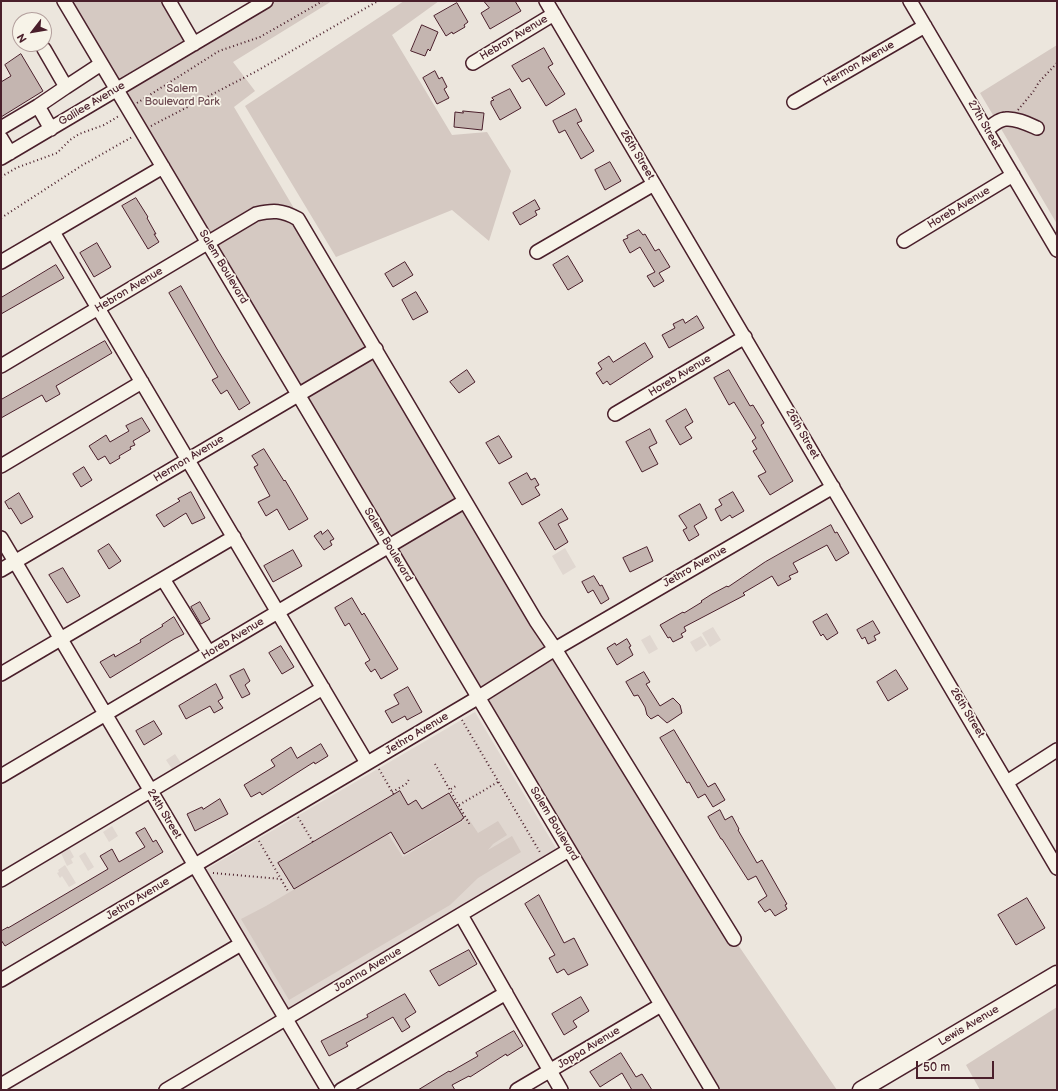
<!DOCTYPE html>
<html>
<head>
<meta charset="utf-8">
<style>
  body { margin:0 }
  #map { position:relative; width:1058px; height:1091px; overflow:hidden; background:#ece6dd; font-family:"Balsamiq Sans",sans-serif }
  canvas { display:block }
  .frame { position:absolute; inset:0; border:2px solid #4a1f2b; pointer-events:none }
  .north { position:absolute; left:12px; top:12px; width:40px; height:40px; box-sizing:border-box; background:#f7f3e8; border:1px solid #b29e9c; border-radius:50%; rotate:239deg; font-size:11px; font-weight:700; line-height:16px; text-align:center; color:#4a1f2b }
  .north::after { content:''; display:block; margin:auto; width:14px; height:18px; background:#4a1f2b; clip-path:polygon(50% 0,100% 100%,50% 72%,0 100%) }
  .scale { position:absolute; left:916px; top:1061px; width:78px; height:18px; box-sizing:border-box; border:2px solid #4a1f2b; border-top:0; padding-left:5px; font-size:12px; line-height:14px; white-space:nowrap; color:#4a1f2b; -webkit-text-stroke:3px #f7f3e8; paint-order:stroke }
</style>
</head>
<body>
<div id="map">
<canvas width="1058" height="1091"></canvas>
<div class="frame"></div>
<div class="north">N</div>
<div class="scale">50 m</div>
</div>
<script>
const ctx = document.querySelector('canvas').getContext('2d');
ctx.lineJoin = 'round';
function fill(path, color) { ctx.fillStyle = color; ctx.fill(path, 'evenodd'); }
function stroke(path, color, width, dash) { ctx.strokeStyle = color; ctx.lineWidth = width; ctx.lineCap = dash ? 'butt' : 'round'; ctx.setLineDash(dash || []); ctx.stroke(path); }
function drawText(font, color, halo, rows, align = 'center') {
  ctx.font = font + ' "Balsamiq Sans",sans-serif'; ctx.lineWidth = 3.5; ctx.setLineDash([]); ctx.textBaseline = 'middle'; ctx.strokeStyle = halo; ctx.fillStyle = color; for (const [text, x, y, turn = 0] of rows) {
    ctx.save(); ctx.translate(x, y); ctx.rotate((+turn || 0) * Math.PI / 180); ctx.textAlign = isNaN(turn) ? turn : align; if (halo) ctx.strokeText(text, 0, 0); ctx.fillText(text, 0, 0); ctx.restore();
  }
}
const built = new Path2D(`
  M565,548l11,19 -13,8 -11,-19z
  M713,627l8,13 -11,7 -8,-14z
  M650,635l8,14 -9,5 -8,-14z
  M701,636l6,9 -11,7 -6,-10z
  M475,712l82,138 -268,160 -84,-140z
  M175,754l6,9 -9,6 -6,-9z
  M112,826l6,10 -9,6 -6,-10z
  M68,846l6,11 -3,2 2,4 -6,3 -7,-15z
  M85,852l9,15 -6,4 -9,-15z
  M65,865l11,18 -7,4 -7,-11 -2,2 -3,-5 2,-1 -1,-2z`);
const green = new Path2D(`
  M64,1h105l25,43 72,-43h66l-99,61 22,29 -21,16 321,542 179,290 103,151h-124z
  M404,1h35l-47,34 60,100 35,-3 24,39 -22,70 -37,-31 -116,47 -91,-151z
  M1057,45v179l-77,-131z
  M468,818l10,15 20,-12 9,14 -14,9 -5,6 24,-14 9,16 -43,26 -28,27 -161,95 -48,-81 25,-13 122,-72 15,23z
  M1057,1007v83h-77l-14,-25z`);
const building = new Path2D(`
  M484,1h31l6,10 -31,18 -9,-16 8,-5z
  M457,3l11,19 -4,3 1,2 -12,7 -1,-2 -6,4 -12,-20z
  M422,25l16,7 -8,19 -2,-2 -3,7 -14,-5z
  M544,48l9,16 -5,3 17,27 -19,12 -17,-28 -7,4 -10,-16z
  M21,54l22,37 -42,26v-35l10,-6 -6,-11z
  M435,71l4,8 3,-2 5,10 -3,2 5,9 -12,6 -14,-26z
  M510,89l11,19 -21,12 -9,-16v-3l3,-1 -2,-2z
  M576,109l6,12 -5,2 17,28 -13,8 -16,-29 -6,3 -6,-12z
  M463,111l21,2 -2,17 -28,-3 1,-15 8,1z
  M610,162l11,19 -16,9 -10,-20z
  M136,198l12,19 -1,1 9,16h-2l5,8 -11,7 -26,-43z
  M535,200l5,9 -5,2 2,4 -17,10 -7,-12z
  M639,230l4,5 2,-1 10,17 4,-2 11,18 -11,6 5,8 -10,6 -7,-11 8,-4 -15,-25 -10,6 -7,-13 5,-2 -1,-2z
  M97,243l14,24 -17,10 -14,-24z
  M568,256l15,25 -15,9 -15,-25z
  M405,262l8,13 -20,12 -8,-13z
  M56,265l8,13 -63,36v-16z
  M181,286l36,63 33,54 -11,7 -12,-20 -6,4 -9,-14 6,-3 -49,-84z
  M416,292l12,20 -15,8 -11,-20z
  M697,316l7,12 -35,20 -7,-13 13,-7 -2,-4 10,-5 2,4z
  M105,341l7,12 -56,33 4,8 -14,8 -4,-7 -41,23v-18z
  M645,343l8,14 -43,28 -3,-4 -4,3 -7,-11 6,-4 -4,-6 11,-7 4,6z
  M467,370l8,12 -16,11 -9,-11z
  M729,370l21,36 3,-1 11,18 -3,2 32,56 -23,14 -12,-19 8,-4 -13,-21 4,-2 -5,-8 4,-3 -22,-36 -5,3 -15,-27z
  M686,409l7,13 -8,5 7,11 -12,7 -14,-24z
  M142,418l8,13 -17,10 2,4 -5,2 1,2 -12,7 1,2 -10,6 -5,-8 -7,4 -9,-14 17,-11 4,7 19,-11 -3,-5z
  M650,429l7,14 -8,4 9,17 -16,8 -16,-30z
  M499,436l13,21 -13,7 -13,-21z
  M264,449l20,32 1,-1 23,39 -19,11 -12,-21 -11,7 -8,-14 12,-6 -16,-29 4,-2 -6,-9z
  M84,467l8,13 -11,7 -8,-13z
  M527,473l4,7 4,-2 4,7 -4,2 5,8 -18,10 -13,-22z
  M191,492l14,26 -13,6 -6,-11 -22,14 -8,-12 24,-14 -2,-2z
  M733,492l11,19 -12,7 -2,-3 -9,6 -6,-12 7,-4 -3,-5z
  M19,493l14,24 -12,7 -10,-16 -2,1 -4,-7z
  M700,504l7,14 -13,8 5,9 -10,6 -6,-11 4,-2 -8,-12z
  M562,509l6,10 -10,5 10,18 -13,8 -16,-27z
  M831,525l4,8 2,-1 12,21 -13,8 -9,-16 -34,18 5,9 -9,4 2,3 -13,7 -6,-10 -29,17 2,2 -61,32 2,4 -5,3 2,3 -10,5 -3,-5 -2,1 -8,-13 23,-13 1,1 18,-11 -1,-1 11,-7 15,-8 1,1 37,-25z
  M328,530l6,9 -4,2 2,4 -8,5 -10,-14 7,-5 1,3z
  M109,544l12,17 -12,8 -11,-18z
  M647,547l6,14 -23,11 -7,-14z
  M293,550l9,16 -29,16 -9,-16z
  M63,568l17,28 -13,7 -18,-28z
  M594,576l6,10 2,-1 7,14 -8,5 -8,-14 -5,3 -6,-11z
  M352,598l10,17 2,-2 34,56 -17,10 -6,-10 -4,3 -6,-9 5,-3 -21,-37 -4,3 -10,-18z
  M200,602l10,17 -9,5 -10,-17z
  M827,614l11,19 -11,7 -4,-6 -2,2 -8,-14z
  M174,617l10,17 -10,5 -64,39 -10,-16 14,-8 1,3 26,-15 -1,-2 23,-14 -1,-1z
  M873,621l7,12 -6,3 2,4 -8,4 -3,-7 -3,2 -5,-9z
  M627,639l4,7 -2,1 4,8 -16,10 -10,-17 8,-5 1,2z
  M281,646l13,21 -12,7 -13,-21z
  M244,669l6,12 -5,4 5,9 -8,4 -12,-22z
  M896,670l12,19 -20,12 -11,-19z
  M644,672l6,10 -4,2 14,22 13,-8 7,7 2,8 -15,10 -9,-8 -7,4 -4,-4 -2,-8 -7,-12 -4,1 -8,-14z
  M216,684l7,14 -5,3 5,7 -9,5 -4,-7 -24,13 -7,-13z
  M408,687l14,25 -15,8 -2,-4 -13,7 -7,-12 14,-7 -5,-9z
  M154,721l8,13 -18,11 -8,-14z
  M674,730l34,57 7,-4 10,17 -12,7 -8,-13 -7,4 -9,-16 -2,1 -27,-45z
  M321,744l7,12 -13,8 -1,-2 -52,33 -2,-3 -9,5 -7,-12 31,-19 -4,-6 20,-13 6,11z
  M400,791l8,14 8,-5 6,9 27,-16 15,25 -2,1v1l-58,34 -13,-22 -97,57 -16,-26z
  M220,799l8,15 -33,17 -8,-17 15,-7 1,2z
  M720,810l5,10 7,-4 7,13 -1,1 19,33 5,-3 25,44 -2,1 2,4 -12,7 -5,-7 -5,3 -7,-10 9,-6 -11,-20 -8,4 -26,-41h-1l-13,-22z
  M145,828l8,14 3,-2 7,12 -158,94 -4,-6v-9l7,-4v1l100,-59 -8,-13 12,-7 7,13 26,-15 -9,-14z
  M539,895l25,48 10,-5 14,27 -20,10 -4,-6 -7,4 -8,-15 6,-3 -30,-51z
  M1027,898l18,30 -29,17 -18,-30z
  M469,950l8,14 -38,22 -9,-15z
  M405,994l11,18 -11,7 5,8 -8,5 -9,-15 -47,26 2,3 -19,10 -8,-15 47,-24 -1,-2z
  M581,997l8,14 -16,10 4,6 -13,8 -12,-21z
  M514,1031l9,15 -16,10 -1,-2 -36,23 -1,-1 -17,9 3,5h-37l31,-19 1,1 28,-16 -2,-3z
  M621,1053l15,24 6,-3 10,16h-20l-10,-17 -22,14 -10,-15z`);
const path = new Path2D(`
  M137,103l82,-52 41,-14 63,-36
  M1018,110l15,-18 6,-10 18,-19
  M151,126l104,-54 123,-71
  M1,177l15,-9 41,-15 13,-13 9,-6 25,-9 15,-9
  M1,218l80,-52 51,-29
  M462,720l79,134
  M435,764l35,61
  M379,769l15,26
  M451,789l5,-3
  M392,792l14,-8 4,-6
  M459,805l39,-23
  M298,817l15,25
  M259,841l30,52
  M213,873l68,6`);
const minor = new Path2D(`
  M64,1l648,1089
  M169,1l25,43
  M546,1l511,867
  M910,1l147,249
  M44,49l22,38 35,-23
  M473,63l81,-49
  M794,102l131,-76
  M38,106l13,23
  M1,128l37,-22 28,-19
  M986,130c6,-4 13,-11 20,-11 10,-1 22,5 31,9
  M1,138l9,15
  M1,158l265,-157
  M53,232l314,531
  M904,241l109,-66
  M537,252l117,-68
  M1,262l162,-95
  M1,366l255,-152c17,-4 26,-4 42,5l238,402 19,28 179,290
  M615,414l130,-77
  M1,466l141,-84
  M1,538l327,552
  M1,570l375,-221
  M163,579l46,74
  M1,674l233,-137
  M1,776l464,-275
  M1007,782l50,-32
  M1,880l322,-192
  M461,915l100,175
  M1,980l478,-283 76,-48 278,-162
  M1,1085l240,-141
  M166,1090l403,-240
  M341,1090l165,-97
  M517,1090l144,-85`);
const major = new Path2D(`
  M861,1090l196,-116`);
const streetNames = [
  ["Hebron Avenue",514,38,-31],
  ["Hermon Avenue",859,64,-30],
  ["Galilee Avenue",92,104,-31],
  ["27th Street",984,125,60],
  ["26th Street",637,155,59],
  ["Horeb Avenue",959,208,-31],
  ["Salem Boulevard",223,267,59],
  ["Hebron Avenue",129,290,-31],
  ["Horeb Avenue",680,376,-31],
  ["26th Street",802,434,60],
  ["Hermon Avenue",189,459,-31],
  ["Salem Boulevard",388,545,59],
  ["Jethro Avenue",695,567,-30],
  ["Horeb Avenue",233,639,-31],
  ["26th Street",967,713,59],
  ["Jethro Avenue",417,734,-31],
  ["24th Street",164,814,59],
  ["Salem Boulevard",554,824,59],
  ["Jethro Avenue",138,899,-31],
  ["Joanna Avenue",368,970,-31],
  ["Lewis Avenue",969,1026,-31],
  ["Joppa Avenue",589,1048,-31]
];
const parkNames = [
  ["Salem",182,89],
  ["Boulevard Park",182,102]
];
fill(built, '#e0d7d0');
fill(green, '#d5c9c2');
fill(building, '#c4b5b0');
stroke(building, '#4a1f2b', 1);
stroke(minor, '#4a1f2b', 16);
stroke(major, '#4a1f2b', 19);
stroke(path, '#4a1f2b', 2, [1, 3]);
stroke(minor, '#f7f3e8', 13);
stroke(major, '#f7f3e8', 16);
drawText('11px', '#4a1f2b', '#f7f3e8', streetNames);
drawText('11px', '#6d4a51', '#f7f3e8', parkNames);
</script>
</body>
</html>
